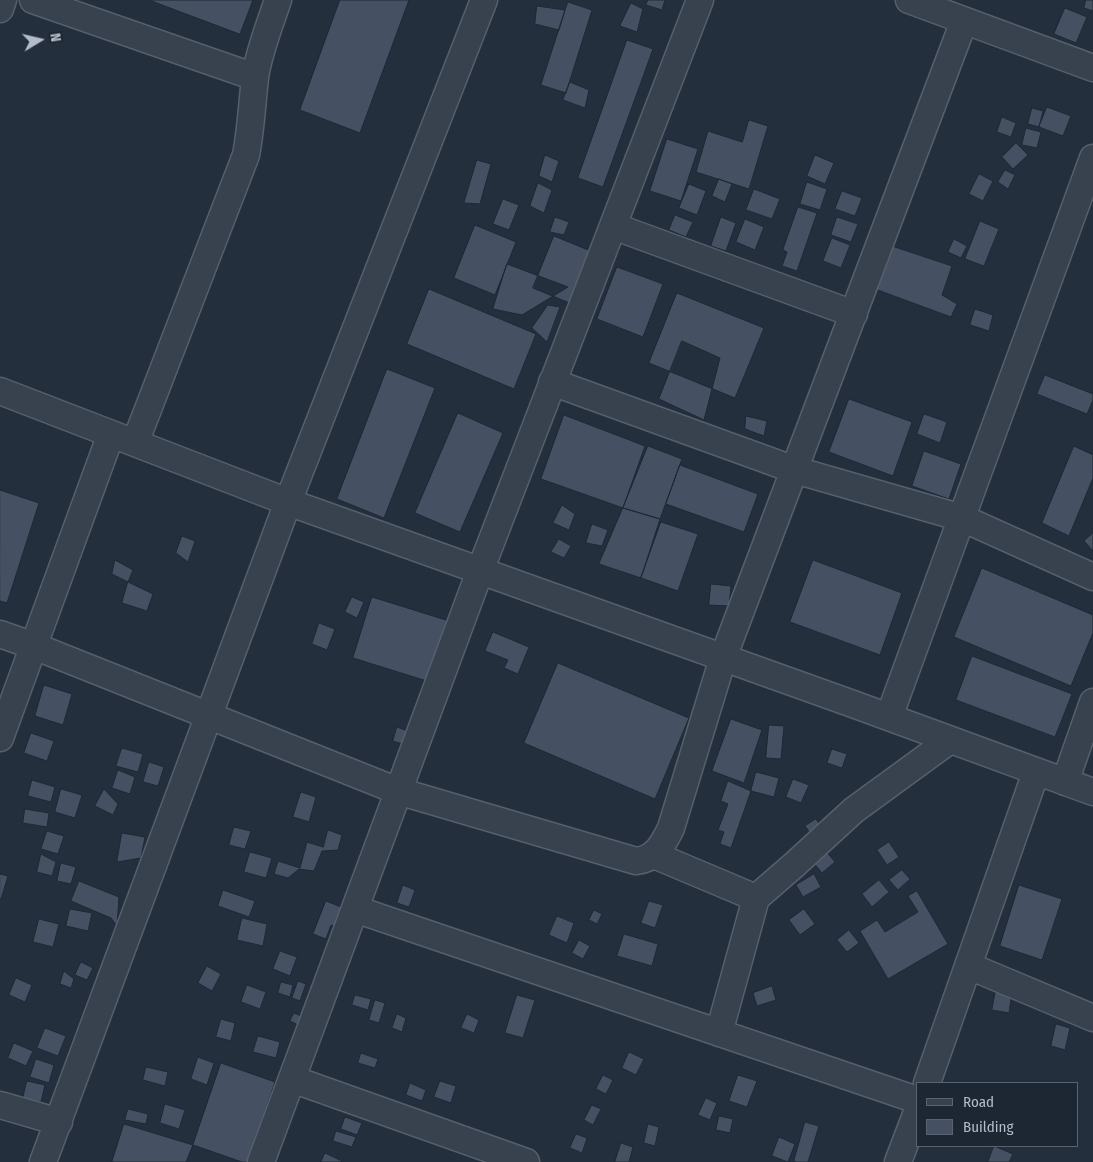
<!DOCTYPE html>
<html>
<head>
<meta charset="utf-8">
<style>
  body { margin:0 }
  #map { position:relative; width:1093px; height:1162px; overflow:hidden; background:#242f3e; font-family:"Fira Sans Condensed",sans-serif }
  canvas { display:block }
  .legend { position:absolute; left:916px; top:1082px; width:162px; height:65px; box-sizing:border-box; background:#1d2633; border:1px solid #59626f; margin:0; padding:6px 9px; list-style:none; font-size:15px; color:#b4bcc9 }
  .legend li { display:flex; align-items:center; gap:10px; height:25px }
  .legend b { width:25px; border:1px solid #59626f }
  .north { position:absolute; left:15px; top:15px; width:50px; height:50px; -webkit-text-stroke:4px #1d2633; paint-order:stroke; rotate:81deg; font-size:14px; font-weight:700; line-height:20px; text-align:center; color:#b4bcc9 }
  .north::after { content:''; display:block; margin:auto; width:18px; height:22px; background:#b4bcc9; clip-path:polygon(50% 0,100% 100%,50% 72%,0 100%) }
</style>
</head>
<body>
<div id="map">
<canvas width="1093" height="1162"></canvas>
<ul class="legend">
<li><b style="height:6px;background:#38414e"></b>Road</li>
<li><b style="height:14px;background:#455162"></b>Building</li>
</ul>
<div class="north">N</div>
</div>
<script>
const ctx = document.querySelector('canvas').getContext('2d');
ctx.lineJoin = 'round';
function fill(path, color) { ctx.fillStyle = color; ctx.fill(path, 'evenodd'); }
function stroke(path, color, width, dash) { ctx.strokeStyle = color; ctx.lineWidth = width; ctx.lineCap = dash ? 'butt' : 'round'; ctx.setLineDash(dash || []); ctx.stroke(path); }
const building = new Path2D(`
  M149,0h104l-13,34z
  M340,0h69l-49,133 -60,-23z
  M648,0h17l-3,10 -16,-5z
  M1086,0h7v11l-9,-3z
  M568,2l24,8 -26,83 -25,-8z
  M631,3l12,6 -6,23 -17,-6z
  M537,6l28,4 -6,20 -24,-6z
  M1065,8l22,9 -11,26 -22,-9z
  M627,40l26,9 -50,138 -25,-9z
  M570,82l19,8 -4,18 -22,-8z
  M1047,107l24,9 -8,20 -24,-9z
  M1032,108l11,3 -4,16 -11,-3z
  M1002,117l14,6 -5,14 -14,-5z
  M749,120l19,6 -19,63 -53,-17 12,-41 34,11z
  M1026,128l15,4 -4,16 -15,-3z
  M667,139l31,10 -17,52 -31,-10z
  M1016,143l12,12 -15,14 -11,-12z
  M545,155l14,6 -7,21 -13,-6z
  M815,155l19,8 -9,21 -18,-8z
  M477,160l14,4 -11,40 -16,-1z
  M1005,170l10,5 -7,14 -10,-7z
  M979,174l14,7 -10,20 -14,-7z
  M719,179l13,5 -7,18 -13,-6z
  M807,182l20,7 -7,21 -20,-6z
  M538,183l14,7 -8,23 -14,-7z
  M689,184l17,7 -9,24 -18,-7z
  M754,189l26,10 -8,20 -26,-9z
  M842,191l20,7 -7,18 -20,-7z
  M503,199l16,6 -10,25 -16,-6z
  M798,207l19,6 -20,58 -15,-5 5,-14 -4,-2z
  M675,215l18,7 -7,15 -17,-7z
  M555,217l14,5 -5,13 -14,-3z
  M721,217l15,6 -10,28 -15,-5z
  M837,217l21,7 -7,18 -20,-7z
  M745,219l19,8 -9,23 -19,-8z
  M980,221l19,8 -15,37 -19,-7z
  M475,225l41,17 -21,53 -41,-17z
  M554,236l39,16 -21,52 -39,-16z
  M832,238l18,7 -9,23 -18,-7z
  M954,239l13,7 -6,12 -13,-6z
  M892,246l60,20 -10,29 15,9 -6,13 -76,-28z
  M507,264l61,23 -46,28 -29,-6z
  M617,267l46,17 -20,53 -46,-18z
  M429,289l107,45 -22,55 -107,-45z
  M677,293l87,35 -29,70 -86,-35z
  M548,305l12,2 -13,35 -15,-14z
  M975,309l18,6 -4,16 -19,-6z
  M682,341l38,17 -16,62 -45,-21z
  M387,369l48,19 -51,130 -47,-19z
  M1045,375l48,19v6l-6,14 -50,-20z
  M849,399l63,23 -19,54 -64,-24z
  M458,413l45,20 -43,99 -45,-19z
  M924,414l23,8 -7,21 -23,-9z
  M564,415l81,31 -22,62 -82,-29z
  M746,416l21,5 -3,15 -19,-7z
  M648,446l34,13 -22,60 -37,-11z
  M1074,446l19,9v23l-24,58 -27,-13z
  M924,451l37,13 -12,35 -37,-13z
  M680,465l78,29 -14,38 -78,-28z
  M0,490l39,13 -32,100 -7,-2z
  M562,505l13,9 -6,16 -16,-7z
  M623,508l37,11 -19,59 -42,-14z
  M661,522l37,12 -20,57 -37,-13z
  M592,524l16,6 -6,16 -16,-3z
  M1093,533v18l-9,-10z
  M182,536l13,5 -7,21 -12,-9z
  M559,539l12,7 -7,12 -13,-6z
  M115,560l18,10 -5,12 -16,-8z
  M813,560l89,33 -22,62 -90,-33z
  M982,568l111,47v18l-22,53 -117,-49z
  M128,582l25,12 -6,17 -25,-8z
  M711,584l20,2 -2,20 -20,-1z
  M352,597l12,5 -7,16 -12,-6z
  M372,597l77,24 -19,61 -77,-24z
  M319,623l16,6 -8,21 -15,-6z
  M493,632l36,15 -11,27 -14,-6 4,-8 -23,-9z
  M972,656l100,38 -17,43 -99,-37z
  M558,663l131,55 -34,81 -131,-56z
  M44,685l28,9 -9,31 -28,-9z
  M731,719l31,11 -18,53 -32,-12z
  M769,725l15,1 -3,33 -15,-1z
  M397,727l16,6 -4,13 -16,-5z
  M31,733l23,8 -7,20 -23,-8z
  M122,748l21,6 -5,18 -22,-6z
  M832,749l15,5 -5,14 -15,-5z
  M149,762l15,5 -6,19 -15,-4z
  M118,770l17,7 -5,17 -18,-6z
  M756,772l23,6 -5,19 -23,-6z
  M793,779l16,6 -8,18 -15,-6z
  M32,780l23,7 -4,15 -23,-6z
  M728,781l23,10 -20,57 -11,-4 4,-12 -6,-2 10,-26 -7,-3z
  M61,789l21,6 -7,23 -20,-6z
  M104,789l14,15 -5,11 -18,-9z
  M301,792l15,5 -7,25 -16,-5z
  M25,809l24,4 -2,14 -24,-4z
  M816,819l7,10 -11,7 -7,-10z
  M234,827l17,4 -6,18 -16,-4z
  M328,830l14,5 -4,15 -16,1 -8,20 -15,-2 -11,9 -14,-4 4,-13 22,7 7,-26 16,5z
  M47,831l17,5 -6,18 -17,-5z
  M122,833l23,4 -4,21 -24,4z
  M889,842l10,15 -12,8 -10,-15z
  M825,850l10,12 -13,11 -10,-12z
  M250,852l22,6 -6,20 -22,-6z
  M41,854l15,8 -4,14 -15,-4z
  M61,863l15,4 -5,17 -14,-3z
  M902,870l8,9 -12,11 -9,-10z
  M0,874l8,2 -7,23h-1z
  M814,874l7,13 -18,10 -7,-12z
  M879,880l10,12 -17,15 -10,-13z
  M79,881l40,16 -2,29 -6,-8 -40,-17z
  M403,885l12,5 -6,17 -12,-4z
  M1019,885l43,14 -20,61 -42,-14z
  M223,890l32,11 -6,16 -31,-11z
  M917,891l31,53 -60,35 -28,-48 17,-11 8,12 33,-20 -10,-16z
  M326,901l20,8 -8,19 -7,-3 -5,14 -13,-5z
  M649,901l14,4 -8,23 -14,-5z
  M70,909l22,4 -4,18 -22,-5z
  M804,909l11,15 -15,11 -11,-15z
  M594,910l8,4 -5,10 -8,-4z
  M557,916l17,7 -7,20 -18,-8z
  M242,918l25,6 -4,22 -26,-6z
  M39,919l20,5 -6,23 -20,-5z
  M849,930l10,13 -12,9 -10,-12z
  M624,934l34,10 -6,22 -35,-10z
  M579,940l11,6 -7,13 -11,-6z
  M280,951l17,6 -7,19 -17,-7z
  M81,962l12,6 -6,12 -12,-5z
  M207,966l14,8 -9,17 -14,-8z
  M64,971l10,8 -3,9 -11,-4z
  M16,978l16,7 -7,17 -16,-7z
  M298,981l8,3 -6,17 -8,-3z
  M281,982l12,3 -3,12 -12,-4z
  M247,985l19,7 -6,17 -19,-7z
  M772,986l4,14 -19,6 -4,-13z
  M996,989l15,10 -2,14 -17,-3z
  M355,995l16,4 -3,11 -16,-5z
  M517,995l18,5 -12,38 -18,-5z
  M375,1000l10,3 -6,20 -10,-3z
  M294,1013l14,6 -4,9 -14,-7z
  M397,1014l9,4 -4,14 -10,-4z
  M467,1014l12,6 -5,13 -13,-5z
  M221,1019l14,4 -4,18 -15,-4z
  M1056,1024l14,4 -5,22 -14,-4z
  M45,1028l21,8 -8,20 -21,-8z
  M258,1036l22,6 -4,16 -23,-6z
  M14,1043l19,8 -7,15 -18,-8z
  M629,1052l15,7 -8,16 -14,-7z
  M361,1053l17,6 -3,9 -17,-5z
  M198,1057l16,6 -7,22 -16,-6z
  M36,1059l18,6 -5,18 -19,-6z
  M221,1063l54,19 -27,80h-6l-49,-17z
  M146,1067l22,5 -3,14 -22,-6z
  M603,1075l10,5 -7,14 -10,-5z
  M738,1075l19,6 -10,26 -18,-6z
  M27,1081l18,4 -4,17 -18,-4z
  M440,1081l16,5 -5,17 -17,-6z
  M410,1083l16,7 -4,11 -16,-6z
  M706,1098l11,5 -7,17 -12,-5z
  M165,1104l20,6 -6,19 -19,-6z
  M592,1105l9,4 -8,16 -9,-5z
  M128,1109l20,5 -2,10 -21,-4z
  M719,1116l14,3 -3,14 -14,-3z
  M345,1117l17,6 -5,12 -16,-6z
  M805,1122l14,4 -11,36h-12l-2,-1z
  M124,1124l69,21 -7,17h-74z
  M648,1124l11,3 -4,19 -11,-3z
  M336,1131l20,6 -4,10 -19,-6z
  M576,1134l11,4 -5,15 -12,-5z
  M779,1137l16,7 -7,18 -16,-6z
  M621,1143l12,4 -4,15h-14z
  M994,1146l19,8 -4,8h-21z
  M325,1153l17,8 -1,1h-20z`);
const street = new Path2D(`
  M33,0l222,77
  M909,0l184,68
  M0,9l3,-9
  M613,226l241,88
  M552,382l243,88 167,48 131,59
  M0,391l288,111 565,202 240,88
  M135,443l111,-288c5,-26 6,-51 9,-77 3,-24 15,-54 23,-78
  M0,634l34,12 364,145 238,70c20,-2 27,-17 35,-33l52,-170 241,-637
  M889,717l204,-559
  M0,738l111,-304
  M1065,782l28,-80
  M654,855l102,43
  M355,909l562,191
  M969,966l124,52
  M719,1033l37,-135 38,-33 60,-55 96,-70
  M292,1079l234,83
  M927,1083l109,-311
  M0,1105l59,17
  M43,1162l245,-660 196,-502
  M261,1162l219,-591 220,-571
  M898,1162l19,-50`);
fill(building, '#455162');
stroke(building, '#1f2835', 1);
stroke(street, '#565f6c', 29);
stroke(street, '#38414e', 26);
</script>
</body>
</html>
